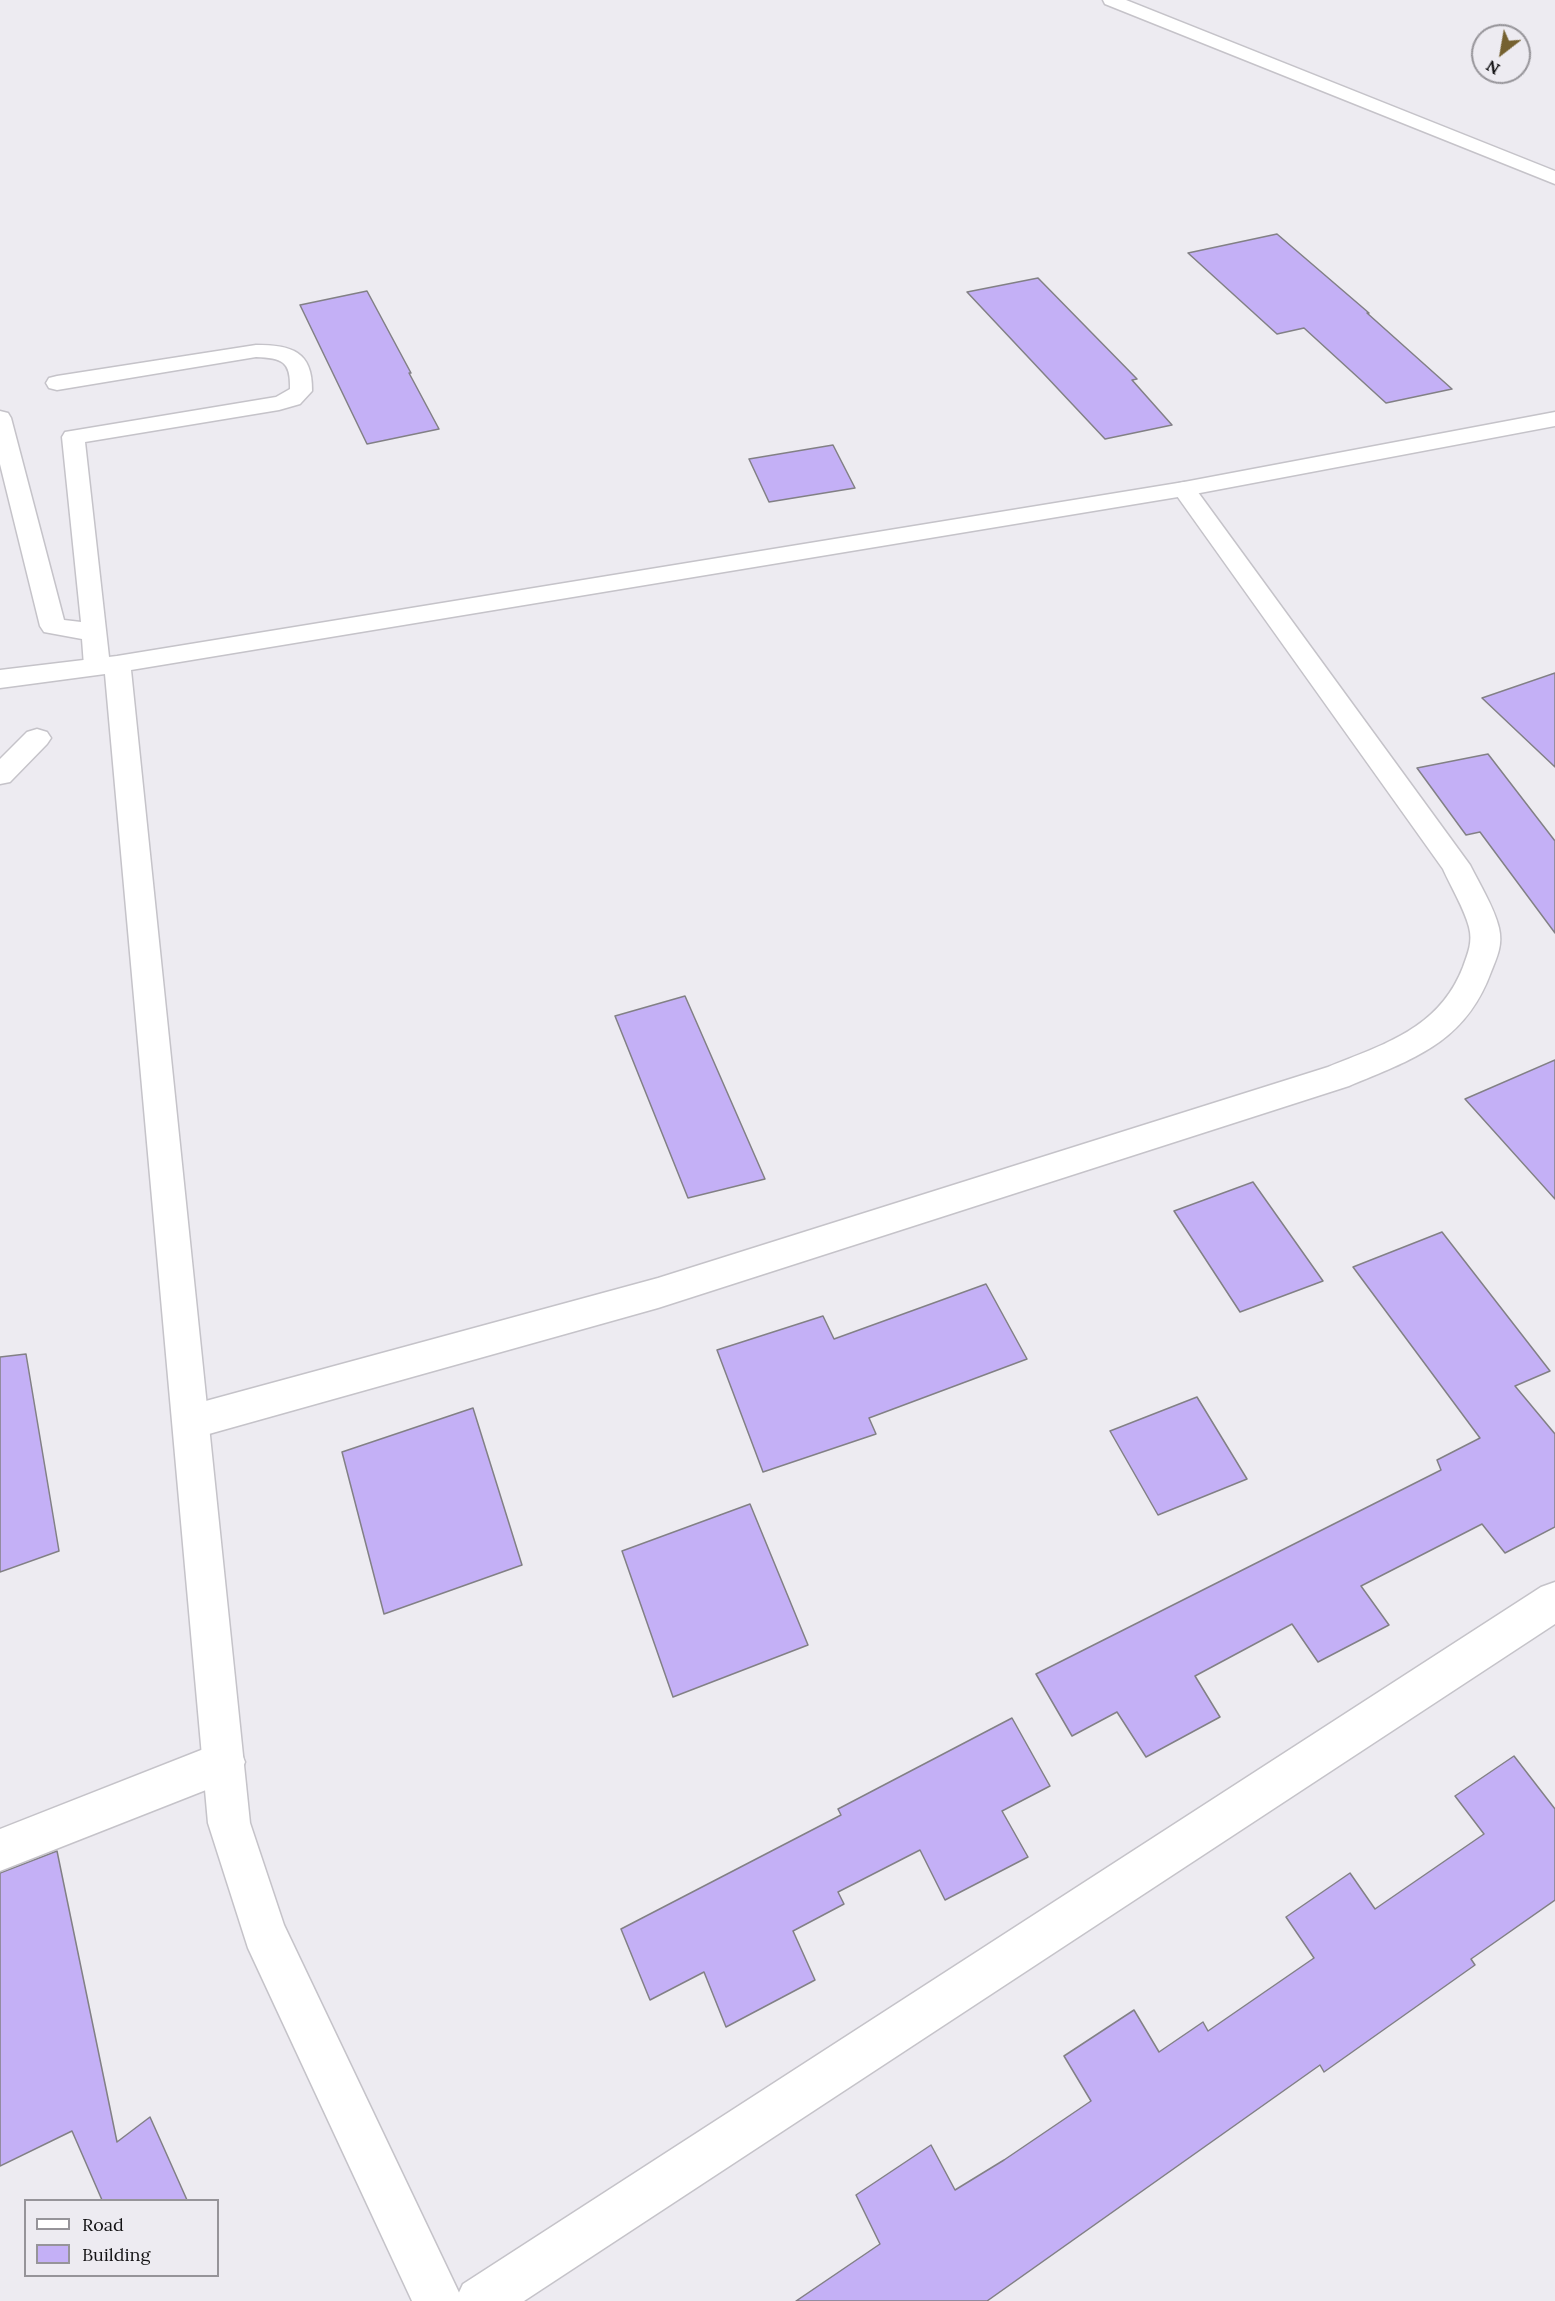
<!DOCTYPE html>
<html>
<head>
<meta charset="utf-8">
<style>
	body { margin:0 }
	#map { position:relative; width:1555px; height:2301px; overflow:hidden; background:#edebf1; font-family:Lora,serif }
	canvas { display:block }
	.legend { position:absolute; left:24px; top:2199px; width:195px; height:78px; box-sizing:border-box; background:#edebf1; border:2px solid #969499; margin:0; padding:8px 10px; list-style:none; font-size:18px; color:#131214 }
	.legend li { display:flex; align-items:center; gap:12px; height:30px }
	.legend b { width:30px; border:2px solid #969499 }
	.north { position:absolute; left:1471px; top:24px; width:60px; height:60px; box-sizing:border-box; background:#edebf1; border:2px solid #969499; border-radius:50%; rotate:211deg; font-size:16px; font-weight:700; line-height:24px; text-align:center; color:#131214 }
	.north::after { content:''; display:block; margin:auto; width:21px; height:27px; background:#756130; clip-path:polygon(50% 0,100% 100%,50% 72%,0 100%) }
</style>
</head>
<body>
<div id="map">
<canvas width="1555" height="2301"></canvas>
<ul class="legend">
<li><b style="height:8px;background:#fff"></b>Road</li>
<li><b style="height:16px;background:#c4b0f6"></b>Building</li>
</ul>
<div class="north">N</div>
</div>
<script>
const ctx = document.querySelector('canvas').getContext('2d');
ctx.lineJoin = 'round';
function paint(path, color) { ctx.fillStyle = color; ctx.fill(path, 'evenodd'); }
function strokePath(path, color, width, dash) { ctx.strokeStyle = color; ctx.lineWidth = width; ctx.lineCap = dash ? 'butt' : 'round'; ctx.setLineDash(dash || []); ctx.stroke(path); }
const building = new Path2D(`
	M1277,234L1369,313H1367L1452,389L1386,403L1304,328L1277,334L1188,253Z
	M1038,278L1137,379L1132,380L1172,425L1105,439L967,292Z
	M367,291L411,373H409L439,429L367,444L300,305Z
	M833,445L855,488L769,502L749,459Z
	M1555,673V767L1482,698Z
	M1488,754L1555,841V933L1480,832L1466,835L1417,768Z
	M685,996L765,1179L688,1198L615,1016Z
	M1555,1060V1199L1465,1099Z
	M1253,1182L1323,1281L1240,1312L1174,1211Z
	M1442,1232L1550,1371L1515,1386L1555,1434V1527L1505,1553L1482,1524L1361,1586L1389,1625L1318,1662L1292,1624L1195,1676L1220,1717L1146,1757L1117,1712L1072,1736L1036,1674L1441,1470L1437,1460L1480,1438L1353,1267Z
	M986,1284L1027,1359L869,1418L876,1434L763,1472L717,1350L823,1316L834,1339Z
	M26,1354L59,1551L0,1572V1357Z
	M1197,1397L1247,1479L1158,1515L1110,1431Z
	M473,1408L522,1565L384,1614L342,1452Z
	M750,1504L808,1645L673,1697L622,1551Z
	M1012,1718L1050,1786L1002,1811L1028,1857L945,1900L920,1850L838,1892L844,1904L793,1931L815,1980L726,2027L704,1972L650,2000L621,1929L841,1815L838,1809Z
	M1514,1756L1555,1809V1900L1471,1959L1475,1965L1324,2072L1320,2065L987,2301H796L880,2244L856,2195L931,2145L955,2190L1004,2160L1091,2101L1064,2056L1134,2010L1159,2052L1203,2022L1208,2031L1314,1958L1286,1917L1350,1873L1375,1909L1484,1834L1455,1796Z
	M57,1851L117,2142L150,2117L187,2200H102L72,2131L0,2166V1873Z`);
paint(building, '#c4b0f6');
strokePath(building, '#828085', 1.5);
const minor = new Path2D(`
	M1103,0H1126L1555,171V184L1105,4Z
	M256,345C291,345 313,351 312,391L300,404L279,410L85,442L110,666L106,672L97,674L88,672L84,666L82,639L44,632L40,626L0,464V411L8,413L11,418L64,620L81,622L62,437L65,432L276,397L290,389C291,361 282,358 256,357L57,390L49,388L46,383L49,378L57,376Z
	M1184,482L1192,484L1470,865C1480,885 1494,907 1499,928C1503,945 1497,957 1491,972C1465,1043 1413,1059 1349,1086L658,1308L191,1439L178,1434L173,1422L178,1410L191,1405L658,1278L1328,1067C1384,1044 1439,1029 1463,967C1468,953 1473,942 1469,927C1464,908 1451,887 1443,869L1172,489L1176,484Z
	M37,729L47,732L51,738L47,744L10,782L0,784V759L27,732Z
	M1555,1582V1624L524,2301H455L463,2284L1541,1587Z
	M224,1741L239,1747L245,1762L239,1777L0,1871V1829Z`);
const tertiary = new Path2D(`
	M1555,412V426L1184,496L131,670L250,1823L284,1925L463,2301H412L248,1948L208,1823L105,674L0,688V670L117,656L1184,482Z`);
strokePath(minor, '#c5c3c9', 3);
strokePath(tertiary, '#c5c3c9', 3);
paint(minor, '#fff');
paint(tertiary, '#fff');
</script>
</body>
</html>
